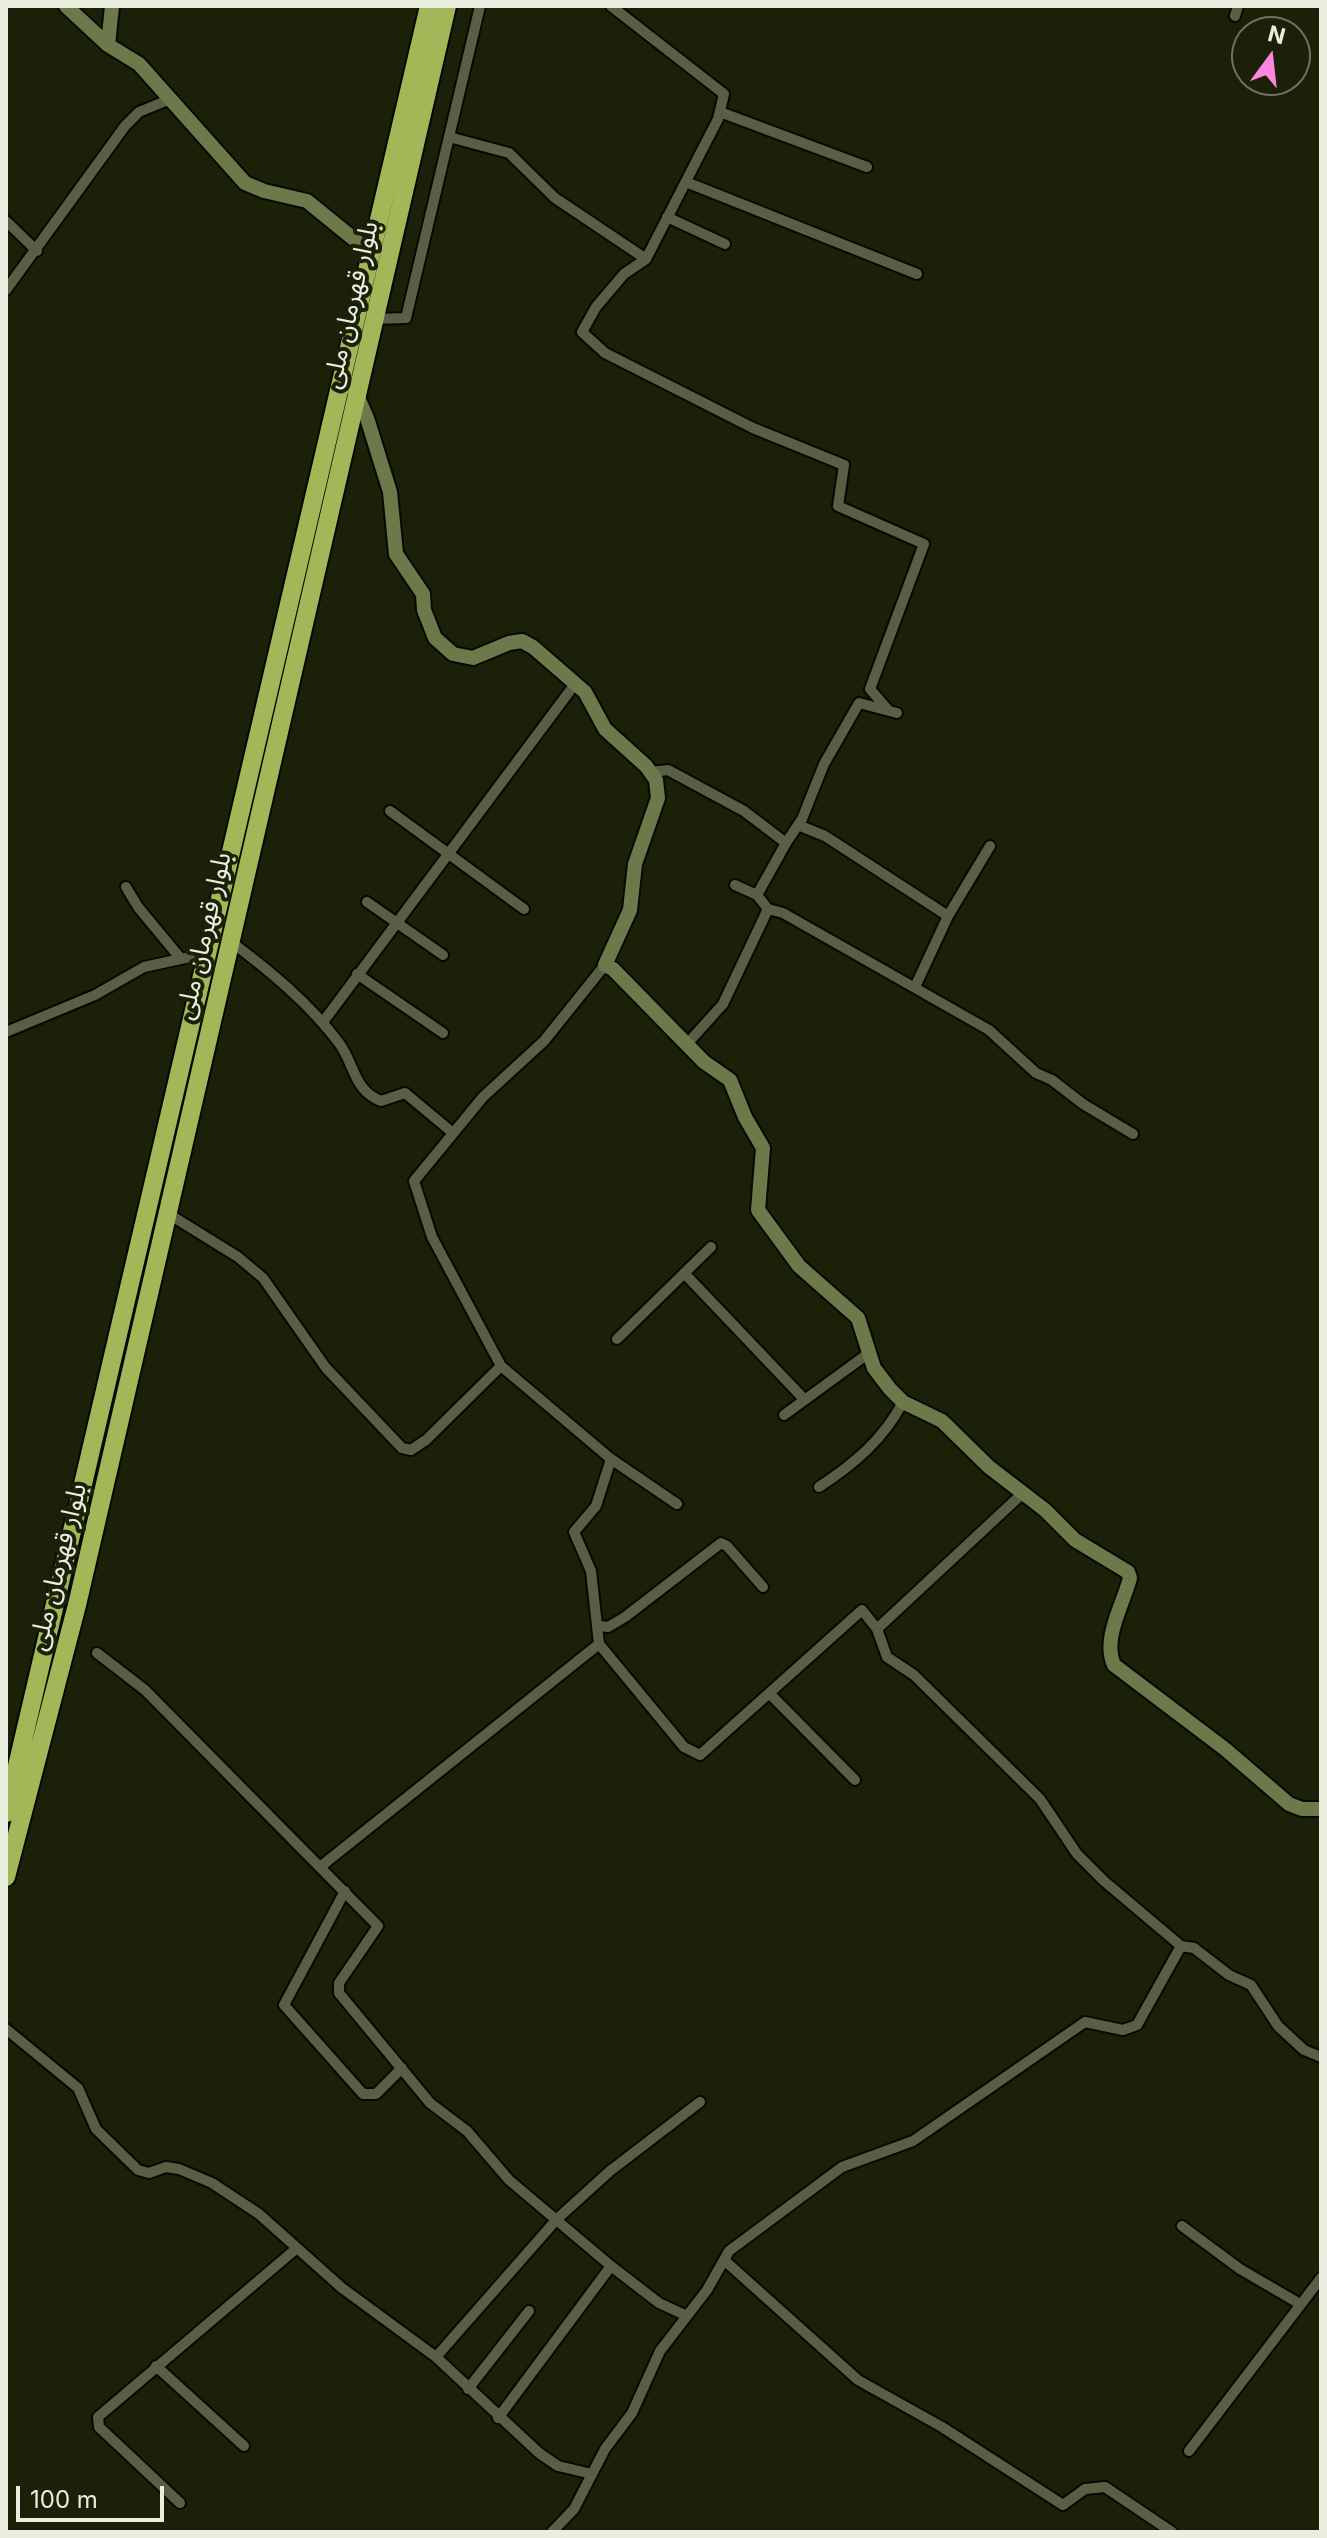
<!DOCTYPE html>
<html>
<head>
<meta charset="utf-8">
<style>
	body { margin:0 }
	#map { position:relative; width:1327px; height:2538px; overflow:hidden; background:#1b2108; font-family:Inter,sans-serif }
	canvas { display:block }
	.frame { position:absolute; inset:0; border:8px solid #eaeedf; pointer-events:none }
	.north { position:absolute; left:1231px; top:16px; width:80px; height:80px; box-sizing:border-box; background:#1b2108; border:2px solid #6e735e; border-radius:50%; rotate:15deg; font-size:22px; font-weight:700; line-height:32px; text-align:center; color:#eaeedf }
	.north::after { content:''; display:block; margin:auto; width:28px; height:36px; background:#fd86e1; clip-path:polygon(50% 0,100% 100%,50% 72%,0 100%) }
	.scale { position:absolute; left:16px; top:2486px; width:148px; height:36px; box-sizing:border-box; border:4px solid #eaeedf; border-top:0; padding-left:10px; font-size:24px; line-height:28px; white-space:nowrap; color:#eaeedf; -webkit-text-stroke:6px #1b2108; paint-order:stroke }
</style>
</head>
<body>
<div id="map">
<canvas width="1327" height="2538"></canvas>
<div class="frame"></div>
<div class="north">N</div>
<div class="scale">100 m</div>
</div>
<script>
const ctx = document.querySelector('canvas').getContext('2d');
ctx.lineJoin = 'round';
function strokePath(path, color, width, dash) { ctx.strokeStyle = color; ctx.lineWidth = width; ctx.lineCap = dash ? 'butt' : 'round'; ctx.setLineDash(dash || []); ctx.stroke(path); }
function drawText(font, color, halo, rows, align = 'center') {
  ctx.font = font + ' Inter,"Noto Sans Arabic",sans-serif'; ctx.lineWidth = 8; ctx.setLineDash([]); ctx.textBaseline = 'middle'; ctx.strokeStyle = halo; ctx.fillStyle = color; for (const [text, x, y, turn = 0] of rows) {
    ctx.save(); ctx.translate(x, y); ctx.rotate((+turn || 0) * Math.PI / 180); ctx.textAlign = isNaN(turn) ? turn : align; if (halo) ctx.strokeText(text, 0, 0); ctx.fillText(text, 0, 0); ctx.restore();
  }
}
const street = new Path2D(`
	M611,6L724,94L718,119L646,259L624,274L596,307L582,332L605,353L753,428L844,465L838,506L924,544L870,689L889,711
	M1235,16L1238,6
	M720,112L867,167
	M449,137L509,153L555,198L646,259
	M686,182L917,274
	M667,217L725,244
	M6,221L37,251
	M6,290L125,126L139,112L168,100
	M375,319L406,318L480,6
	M651,772L668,770L744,811L786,843L802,819L824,764L859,703L897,713
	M390,811L524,909
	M798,825L825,836L948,916
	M735,885L757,895
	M126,887L138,907L181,959
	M367,902L443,955
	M768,909L783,913L989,1030L1036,1073L1052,1080L1083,1104L1133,1134
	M230,941C270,971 309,1003 339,1043C355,1065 354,1091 381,1101L405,1093L453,1133
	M605,965L544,1041L483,1097L414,1181L432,1237L501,1366L611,1459L677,1504
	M357,974L443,1033
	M915,987L948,916L990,846
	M323,1022L575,684
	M6,1032L95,995L144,967L208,953
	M687,1044L723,1004L768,909L757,895L786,843
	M167,1213L238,1257L263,1278L326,1368L402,1448L411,1450L426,1440L501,1366
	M684,1273L803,1398
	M617,1339L711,1247
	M784,1415L869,1353
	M611,1459L596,1506L574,1532L591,1571L599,1644L684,1747L700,1755L862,1610L877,1629L887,1657L914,1675L1040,1799L1077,1854L1104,1881L1181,1946
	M819,1487C854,1464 883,1440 903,1402
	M599,1626L608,1627L625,1617L721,1543L727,1546L763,1587
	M877,1629L1023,1493
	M97,1653L145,1690L378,1926L339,1983V1993L430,2103L467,2131L509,2180L611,2266L659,2303L685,2315
	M769,1693L855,1780
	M320,1867L599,1644
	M345,1891L284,2005L363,2094H376L402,2068
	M6,2029L78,2088L96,2129L138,2170L149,2173L166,2167L179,2169L212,2183L259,2214L342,2288L436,2357L539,2453L558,2466L592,2474
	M1182,2226L1240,2269L1300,2304
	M724,2260L858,2380L942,2427L1063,2505L1085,2489L1105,2487L1172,2532
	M436,2357L557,2219L610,2171L700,2102
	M156,2366L244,2446
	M468,2389L529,2311
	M498,2418L611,2266
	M1189,2451L1321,2278
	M180,2503L99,2427L98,2417L297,2248
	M552,2532L574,2509L605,2449L632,2413L660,2351L707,2290L729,2251L842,2167L913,2141L1085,2022L1123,2030L1137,2025L1181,1946L1194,1948L1229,1975L1251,1985L1278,2026L1304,2050L1321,2057`);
const secondary = new Path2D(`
	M66,6L108,45L139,64L245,183L264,191L307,201L371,253
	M108,45L112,6
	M342,375L356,393L367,418L390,492L396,554L423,594L424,610L435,638L453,654L473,658L509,643L522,641L533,647L585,692L605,729L646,766L656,780L658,798L635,864L630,910L605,965L613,969L704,1062L730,1080L745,1117L763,1148L758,1210L799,1266L858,1318L874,1368L890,1389L903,1402L942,1421L989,1467L1045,1510L1075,1540L1128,1572L1130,1578C1123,1605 1102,1639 1114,1665L1225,1749L1289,1804L1302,1809H1321`);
const highway = new Path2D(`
	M6,1813L429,6
	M6,1877L77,1605L447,6`);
strokePath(street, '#060a00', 14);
strokePath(secondary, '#060a00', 18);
strokePath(highway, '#060a00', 22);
strokePath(street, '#585f45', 10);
strokePath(secondary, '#6e794b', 14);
strokePath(highway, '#a3b758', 18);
drawText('26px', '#eaeedf', '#1b2108', [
	["بلوار قهرمان ملی",351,305,-77],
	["بلوار قهرمان ملی",204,936,-77],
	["بلوار قهرمان ملی",58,1567,-76]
]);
</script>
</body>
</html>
